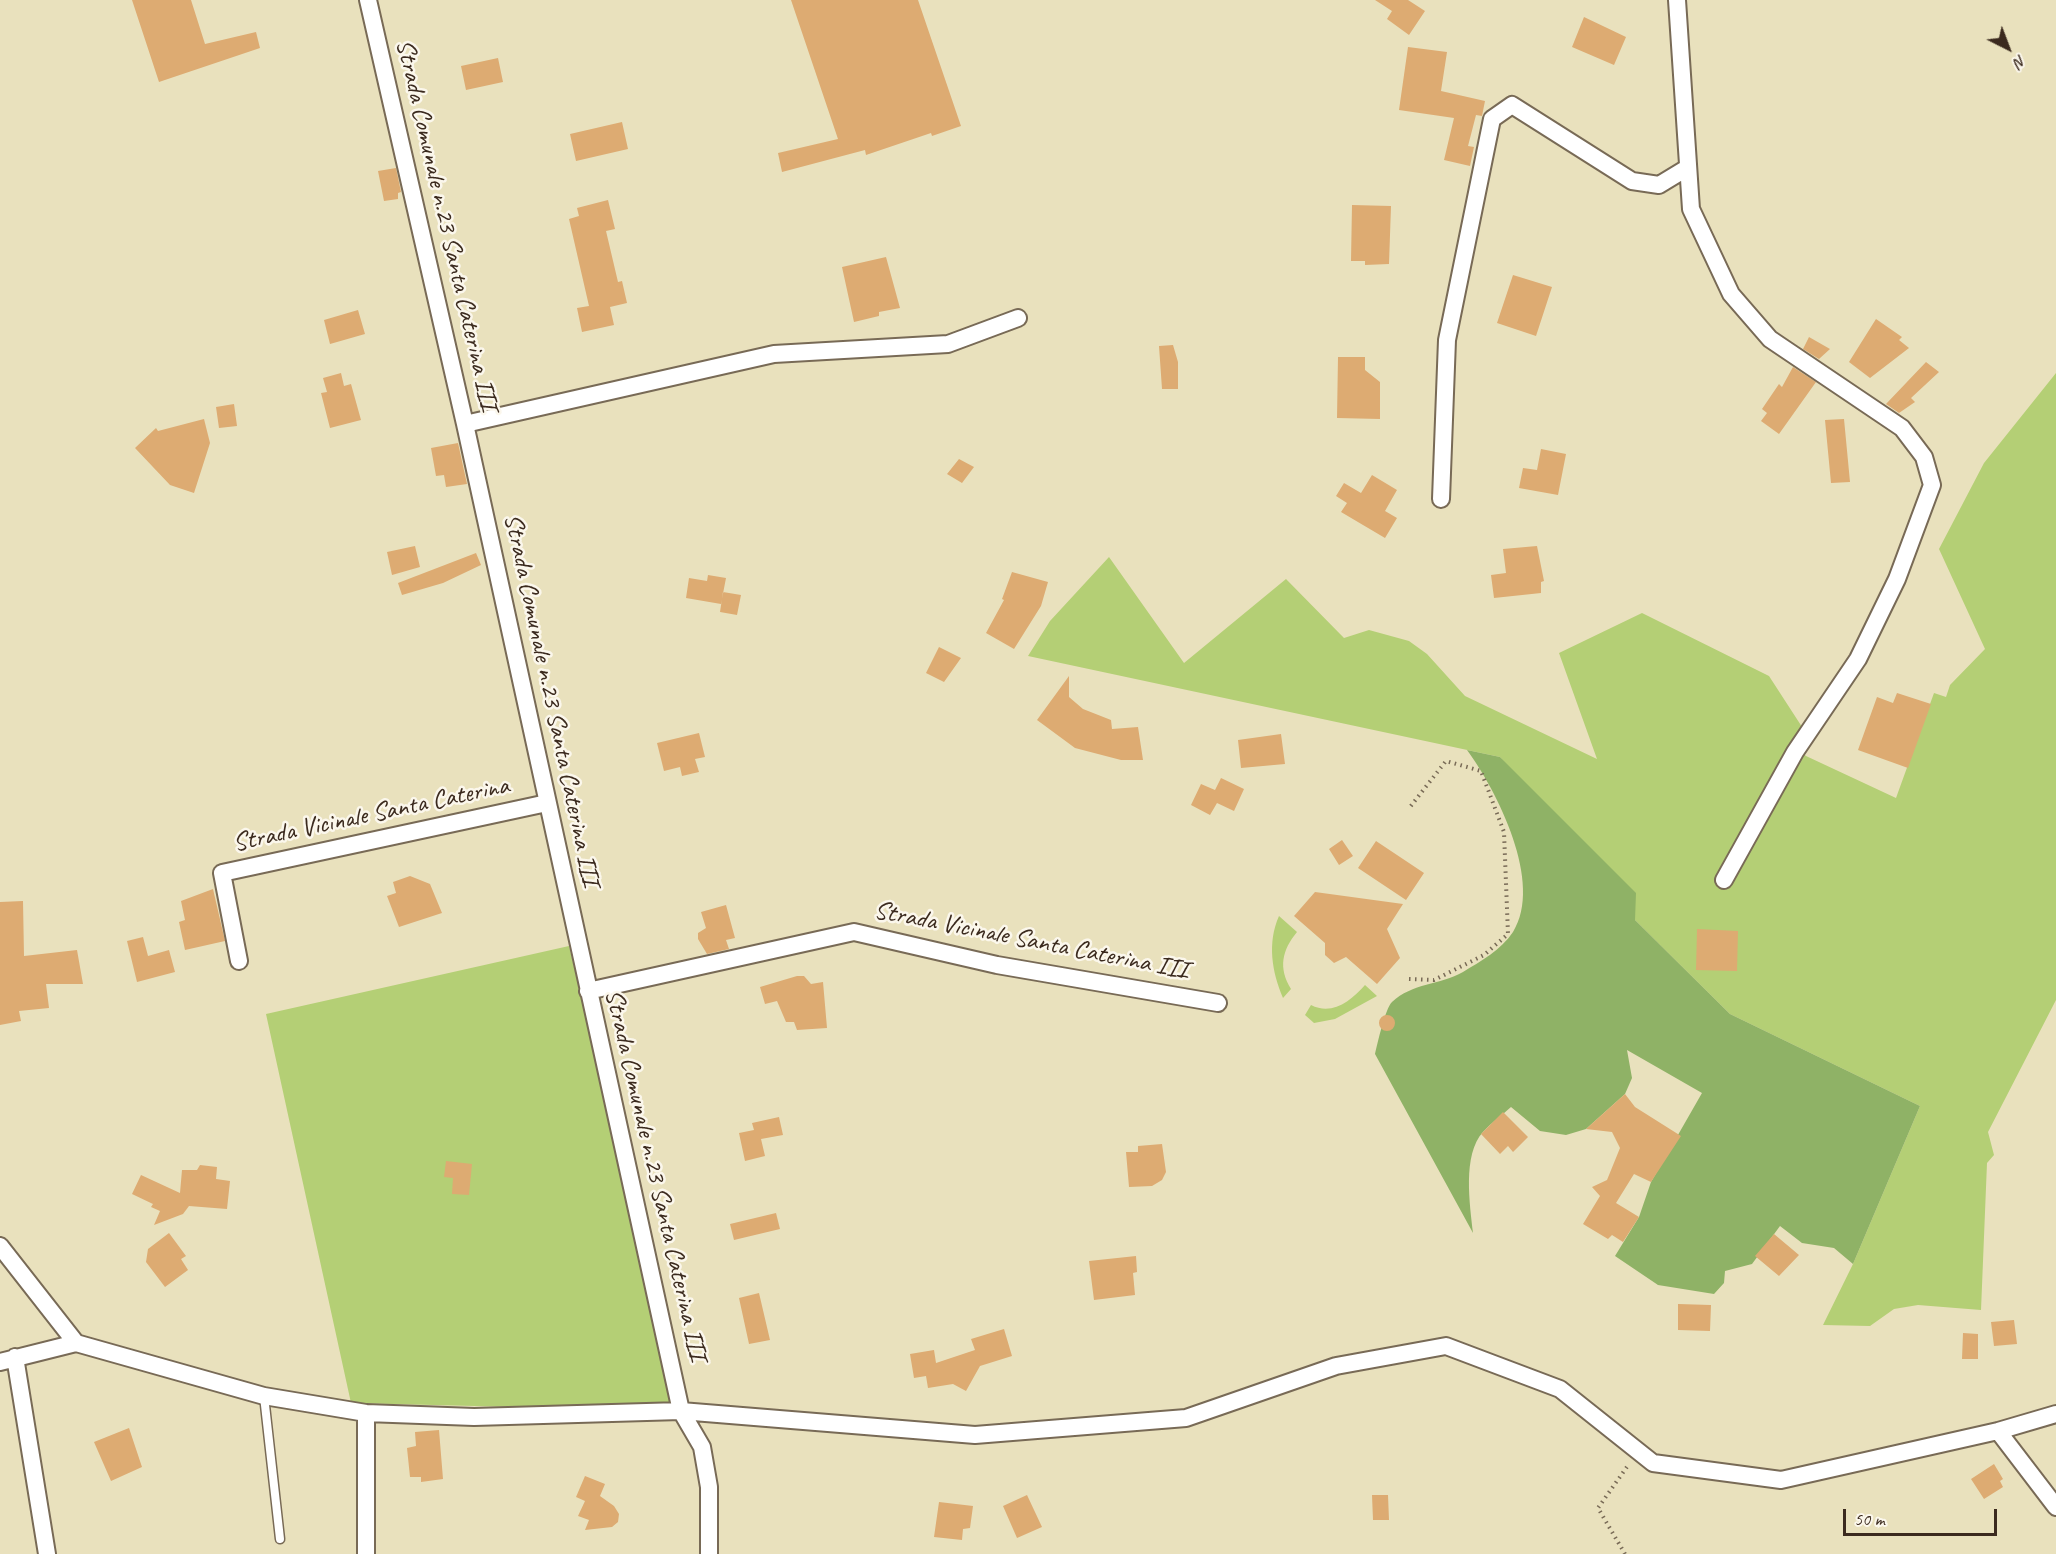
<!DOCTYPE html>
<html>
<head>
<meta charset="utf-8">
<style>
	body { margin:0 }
	#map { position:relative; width:2056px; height:1554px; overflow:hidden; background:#e9e1bd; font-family:Caveat,sans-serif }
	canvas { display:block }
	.north { position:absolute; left:1978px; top:18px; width:60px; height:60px; -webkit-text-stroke:4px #fbf7ec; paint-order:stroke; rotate:138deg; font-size:16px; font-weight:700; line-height:24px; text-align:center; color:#3b2a1e }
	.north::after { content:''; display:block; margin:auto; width:21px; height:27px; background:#3b2a1e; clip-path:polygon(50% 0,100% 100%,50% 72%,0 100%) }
	.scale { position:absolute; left:1843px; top:1509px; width:154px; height:27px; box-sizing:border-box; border:3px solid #3b2a1e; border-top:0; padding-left:8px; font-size:18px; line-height:21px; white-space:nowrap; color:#3b2a1e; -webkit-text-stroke:4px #fbf7ec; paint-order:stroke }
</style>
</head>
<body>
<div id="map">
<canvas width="2056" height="1554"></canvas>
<div class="north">N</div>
<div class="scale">50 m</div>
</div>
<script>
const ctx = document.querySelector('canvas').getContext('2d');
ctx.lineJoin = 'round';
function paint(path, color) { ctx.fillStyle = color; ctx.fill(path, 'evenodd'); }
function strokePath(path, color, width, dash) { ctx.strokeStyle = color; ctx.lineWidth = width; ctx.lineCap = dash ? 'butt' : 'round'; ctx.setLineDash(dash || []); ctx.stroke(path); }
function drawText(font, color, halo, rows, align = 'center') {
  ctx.font = font + ' Caveat,sans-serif'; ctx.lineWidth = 5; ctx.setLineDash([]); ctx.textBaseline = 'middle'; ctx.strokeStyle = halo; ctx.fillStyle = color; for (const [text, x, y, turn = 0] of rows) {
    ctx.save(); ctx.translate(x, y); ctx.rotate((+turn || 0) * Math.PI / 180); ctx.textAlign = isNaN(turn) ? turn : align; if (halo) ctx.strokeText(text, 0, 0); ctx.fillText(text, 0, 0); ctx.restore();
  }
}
paint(new Path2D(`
	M2056,373V1000L1988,1132L1994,1155L1987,1163L1981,1310L1918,1305L1894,1309L1870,1326L1823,1325L1853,1264L1920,1106L1730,1014L1635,920L1500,757L1028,656L1050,621L1109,557L1184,663L1286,579L1344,638L1369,630L1409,641L1427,654L1465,696L1597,759L1559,653L1642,613L1769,676L1804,730L1795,746L1806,756L1896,798L1934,693L1946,697L1950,685L1985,649L1939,549L1984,463Z
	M1279,916L1297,932C1282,950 1278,968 1291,989L1283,998C1272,972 1267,943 1279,916Z
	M569,946L681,1411L351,1403L266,1014Z
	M1365,985L1377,996L1335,1019L1314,1023L1305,1015L1311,1005C1332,1016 1351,1001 1365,985Z`), '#b4cf75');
paint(new Path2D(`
	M1467,750L1500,757L1636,893L1635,920L1730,1014L1920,1106L1853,1264L1834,1248L1802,1243L1780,1226L1752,1264L1725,1271L1724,1283L1714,1294L1658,1285L1615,1256L1639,1217L1651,1182L1702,1093L1627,1050L1632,1078L1625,1094L1586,1129L1566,1135L1540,1131L1511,1107C1501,1116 1491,1123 1483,1132C1462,1155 1470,1205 1473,1233L1375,1054C1378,1042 1385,1009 1392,1002C1412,983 1440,985 1463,972C1481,961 1501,950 1513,932C1544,883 1497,791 1467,750Z`), '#8fb266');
paint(new Path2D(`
	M132,0H191L205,44L256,32L260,48L159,82Z
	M791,0H918L961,126L932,136L931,133L866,155L865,150L782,172L778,153L838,139Z
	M1375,0H1408L1425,11L1409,35L1387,19L1392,11Z
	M1584,17L1626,37L1614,65L1572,47Z
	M1408,47L1447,52L1441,91L1485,101L1482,116L1476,115L1468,146L1474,147L1470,166L1444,160L1454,118L1399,110Z
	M498,58L503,82L466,90L461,66Z
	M622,122L628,149L576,161L570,134Z
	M396,168L401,192L398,193V199L384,201L378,171Z
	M608,200L615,229L606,231L618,282L622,281L627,303L610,307L614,325L582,332L577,308L589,306L569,219L579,216L577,208Z
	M1352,205L1391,206L1389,264L1365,265V261H1351Z
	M886,257L900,308L879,312V316L854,322L842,267Z
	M1513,275L1552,287L1536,336L1497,323Z
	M358,310L365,334L330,344L324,320Z
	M1876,319L1902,337L1899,340L1909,348L1870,378L1849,362Z
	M1809,337L1830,349L1819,359L1803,349Z
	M1173,345L1178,362V389H1162L1159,346Z
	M1338,357H1365V370L1380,382V419L1337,418Z
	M1926,362L1939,372L1911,398L1915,402L1899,413L1886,404Z
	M1793,367L1816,382L1779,434L1761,421L1767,413L1762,409L1779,384L1782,387Z
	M341,373L344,386L351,384L361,420L330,428L321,393L327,392L323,378Z
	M234,404L237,426L219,428L216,407Z
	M204,419L210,443L194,493L170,485L135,448L156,428L158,431Z
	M1844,419L1850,482L1831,483L1825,420Z
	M458,443L467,484L446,487L444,475L436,476L431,448Z
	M1541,449L1566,454L1558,495L1519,488L1523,468L1537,470Z
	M959,459L974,467L962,483L947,474Z
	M1372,475L1397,490L1385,511L1397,518L1385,538L1341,512L1347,503L1336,496L1344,483L1361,493Z
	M415,546L420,567L392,575L387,552Z
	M1537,546L1544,581L1541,582V593L1494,598L1491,575L1506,573L1503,549Z
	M476,553L481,565L443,583L402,595L398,583Z
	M1012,572L1048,582L1041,606L1014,649L986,633L1004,600L1002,599Z
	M708,575L726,578L721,604L686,598L689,578L707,581Z
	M723,592L741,595L737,615L720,612Z
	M939,647L961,658L944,682L926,673Z
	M1069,676V697L1083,709L1111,720L1112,729L1138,727L1143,760H1121L1075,748L1037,720Z
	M1897,693L1931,704L1908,768L1858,750L1877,697L1893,703Z
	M699,733L705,757L695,759L699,772L682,776L680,767L664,771L657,743Z
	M1281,734L1285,764L1241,768L1238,740Z
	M1221,778L1244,789L1234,811L1217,803L1210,815L1191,805L1201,784L1215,790Z
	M1342,840L1353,856L1339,865L1329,849Z
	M1376,841L1424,873L1406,900L1358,868Z
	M410,876L430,884L442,913L399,927L387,896L396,893L393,882Z
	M213,889L225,941L185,950L179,922L185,920L181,901Z
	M1315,892L1403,904L1387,929L1400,958L1377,984L1346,957L1334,963L1325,955V943L1294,916Z
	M23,901L24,956L77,950L83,984H46L49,1008L19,1011L21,1021L0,1025V902Z
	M726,905L735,938L726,940L729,949L707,954L698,939V933L706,928L701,912Z
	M1697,929L1738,931L1737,971L1696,970Z
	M143,937L148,956L169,950L175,972L137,982L127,941Z
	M797,976H804L811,984L823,982L827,1028L797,1030L794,1022H786L777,1001L765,1004L760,987Z
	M1379 1023a8 8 0 1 1 16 0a8 8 0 1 1-16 0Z
	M1625,1094L1635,1107L1681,1136L1651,1182L1634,1174L1616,1203L1639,1217L1623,1242L1612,1235L1608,1239L1583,1224L1600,1196L1592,1187L1607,1180L1620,1148L1612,1132L1586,1129Z
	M1503,1112L1528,1137L1513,1152L1508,1146L1500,1154L1481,1134Z
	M779,1117L783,1135L761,1139L765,1156L745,1161L739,1133L754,1130L752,1123Z
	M1162,1144L1166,1172L1162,1180L1152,1186L1129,1187L1126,1152H1138V1146Z
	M446,1161L472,1164L469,1195L452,1194L453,1178L444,1177Z
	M200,1165L217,1167L216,1179L230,1181L227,1209L189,1206L183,1214L154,1225L160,1211L151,1207L153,1204L132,1194L141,1175L180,1193L182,1170H197Z
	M776,1213L780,1229L734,1240L730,1224Z
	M169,1233L186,1256L181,1259L188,1270L165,1287L146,1262L148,1249Z
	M1774,1234L1799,1255L1779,1276L1755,1256Z
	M1136,1256L1137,1272L1133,1273L1135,1295L1094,1300L1089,1261Z
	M759,1293L770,1340L749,1344L739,1298Z
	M1678,1304L1711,1305L1710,1331L1678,1330Z
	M2014,1320L2017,1344L1994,1346L1991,1322Z
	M1004,1329L1012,1356L980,1366L966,1391L953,1384L928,1388L926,1376L914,1378L910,1354L934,1350L936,1363L975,1350L971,1339Z
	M1963,1333L1978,1334V1359H1962Z
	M129,1428L142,1467L111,1481L94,1442Z
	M439,1430L443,1479L421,1482V1477H410L407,1448L416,1446L415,1432Z
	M1994,1464L2003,1479L2000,1481L2003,1487L1984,1499L1971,1479Z
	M585,1476L605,1484L600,1496L614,1506L619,1514L618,1522L612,1527L585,1530L589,1520L578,1516L585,1501L576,1497Z
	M1027,1495L1042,1527L1017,1538L1003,1506Z
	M1372,1495H1388L1389,1520H1373Z
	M939,1502L973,1506L970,1528L963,1529L962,1540L934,1537Z`), '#ddab72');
const service = new Path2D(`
	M264,1396L280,1539`);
const minor = new Path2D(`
	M368,0L465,424L681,1411L702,1447L709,1487V1554
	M1677,0L1691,209L1731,294L1770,339L1902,428L1924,457L1932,485L1897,579L1858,659L1795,752L1724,880
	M465,424L774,354L948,344L1018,318
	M1441,499L1447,340L1492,119L1512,105L1632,181L1659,185L1687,168
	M239,961L222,873L547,803
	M588,991L854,932L997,965L1218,1003
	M0,1246L76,1343
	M15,1357L47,1554
	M0,1362L76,1343L264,1396L366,1413L474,1417L681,1411L975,1435L1186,1418L1336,1366L1446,1346L1560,1389L1653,1463L1781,1480L1998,1431L2056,1414
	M366,1413V1554
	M1998,1431L2056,1507`);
strokePath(service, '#786a56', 11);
strokePath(minor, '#786a56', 20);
strokePath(new Path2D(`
	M1409,979L1434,980L1484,955L1508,934L1504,832L1481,771L1446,761L1410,807
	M1625,1554L1598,1508L1629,1464`), '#786a56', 4, [1.5, 4.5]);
strokePath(service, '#fff', 8);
strokePath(minor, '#fff', 16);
drawText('26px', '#3b2a1e', '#fbf7ec', [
	["Strada Comunale n.23 Santa Caterina III",446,225,77],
	["Strada Comunale n.23 Santa Caterina III",551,700,78],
	["Strada Vicinale Santa Caterina",371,815,-12],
	["Strada Vicinale Santa Caterina III",1031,941,11],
	["Strada Comunale n.23 Santa Caterina III",655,1175,77]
]);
</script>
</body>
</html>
